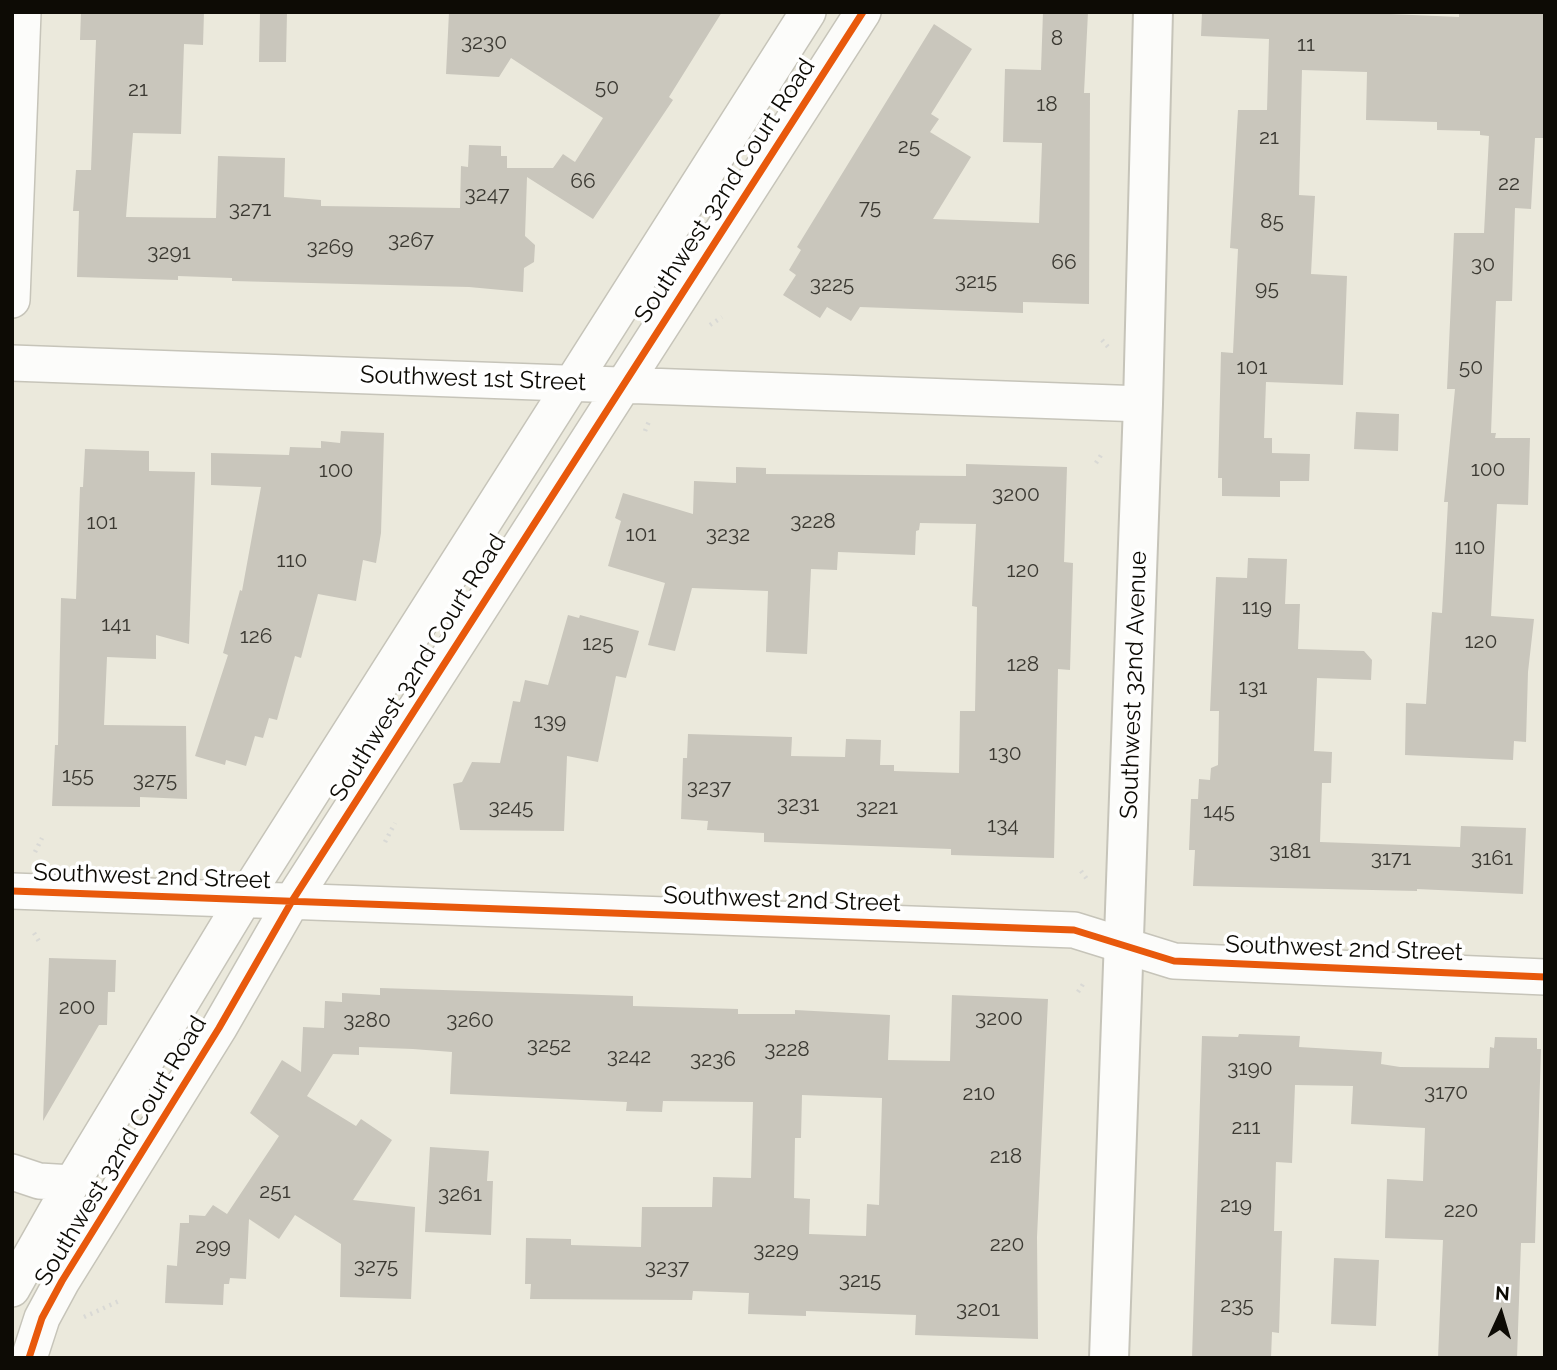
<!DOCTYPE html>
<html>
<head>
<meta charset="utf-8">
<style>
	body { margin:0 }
	#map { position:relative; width:1557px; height:1370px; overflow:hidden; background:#ebe9dc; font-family:Raleway,sans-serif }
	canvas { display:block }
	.frame { position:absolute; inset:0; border:14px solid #0d0b05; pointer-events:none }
	.north { position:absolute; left:1466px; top:1279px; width:70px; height:70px; -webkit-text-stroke:5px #fff; paint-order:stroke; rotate:4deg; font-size:19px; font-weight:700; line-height:28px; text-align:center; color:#0d0b05 }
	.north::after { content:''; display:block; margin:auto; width:24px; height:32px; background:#0d0b05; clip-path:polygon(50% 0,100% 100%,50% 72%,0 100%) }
</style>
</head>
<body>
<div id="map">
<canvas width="1557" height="1370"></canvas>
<div class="frame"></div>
<div class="north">N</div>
</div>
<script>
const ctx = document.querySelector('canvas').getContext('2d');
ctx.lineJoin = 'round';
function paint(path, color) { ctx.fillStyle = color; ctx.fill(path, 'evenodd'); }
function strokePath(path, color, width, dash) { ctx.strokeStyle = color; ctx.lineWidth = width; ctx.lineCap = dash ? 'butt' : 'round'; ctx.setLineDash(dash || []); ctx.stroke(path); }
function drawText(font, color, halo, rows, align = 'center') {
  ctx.font = font + ' Raleway,sans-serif'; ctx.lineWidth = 7; ctx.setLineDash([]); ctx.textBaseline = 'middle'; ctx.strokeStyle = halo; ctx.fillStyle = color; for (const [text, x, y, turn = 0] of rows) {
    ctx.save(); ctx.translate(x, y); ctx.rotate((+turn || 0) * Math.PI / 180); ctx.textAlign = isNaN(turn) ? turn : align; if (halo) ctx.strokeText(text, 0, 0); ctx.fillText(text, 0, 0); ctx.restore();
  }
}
paint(new Path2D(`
	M81,12H204L203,45L184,44L181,134L133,133L126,217L216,218L218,156L285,158L284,197L321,200V206L460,208L461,166L468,167L469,145L501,146V156H507V168H553L563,154L575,162L603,118L511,58L499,77L446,74L449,12H722L669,97L673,100L593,219L527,177L525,236L535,245L534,262L524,268L523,292L469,287L232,281V278L178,276V280L77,277L79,211H73L76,170H91L96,40H80Z
	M260,12H287L286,62H259Z
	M1043,12H1088L1084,93H1090L1089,304L1023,302V313L860,307L851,321L827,307L820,318L783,295L796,275L789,270L801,250L797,247L934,24L972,49L931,114L939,119L930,132L971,157L933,219L1039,223L1042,143L1003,142L1005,69L1041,70Z
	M1202,12H1344L1459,17V12H1545V138H1535L1531,209L1515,208L1512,301H1496L1491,433H1496L1495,438H1530L1528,505L1497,504L1491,616L1534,619L1528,672L1526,742L1514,741L1513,760L1405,755L1406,703L1426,704L1432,612L1442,613L1448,502H1444L1455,389H1447L1454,233H1484L1489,136L1480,135V131L1437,130V122L1366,120L1367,72L1302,70L1299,195L1315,196L1311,274L1347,276L1343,385L1266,382L1264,438H1272V453L1310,454L1309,481H1280V497L1222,496V478H1218L1221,352L1233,353L1238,249L1230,248L1238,110H1267L1269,39L1201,36Z
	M1356,412L1399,414L1398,451L1354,449Z
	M341,431L384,433L381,533L376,563L363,560L356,601L318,594L301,658L295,656L277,720L269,718L263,738L255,736L246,766L226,760L225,765L195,756L228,655L223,653L240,590L242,591L261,487L211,485V453L289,455L290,447L321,448V441L340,443Z
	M85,449L149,451V471L195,472L189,644L156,635V659L107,657L104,725L186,726L187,799L140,797V807L52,806L55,745H58L61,598L76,599L80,487H83Z
	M966,464L1067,467L1064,562L1073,563L1070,670L1058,669L1054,858L951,855V849L764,842V833L707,830L708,821L681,819L683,758H687L688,734L792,737L791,756L845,757L846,739L881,740L880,765H894V771L959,773L960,711H975L977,607L972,606L976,524L920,523L919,530L916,531L915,555L838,552L837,570L811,569L807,654L766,652L768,591L692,588L675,651L648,645L665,583L608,566L621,521L615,518L623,493L693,514L694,481L736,483V467L766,468V474L966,476Z
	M1248,558L1287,559L1285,604H1300L1298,649L1364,651L1372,660L1371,680L1317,678L1314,751L1332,752L1331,783H1322L1320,842L1460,847L1461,826L1526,828L1523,894L1417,889V891L1193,886L1195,850H1189L1191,799H1198L1199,779L1210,780L1211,768L1218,765L1219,711H1210L1216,577L1247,578Z
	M568,615L579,618L580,615L639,631L626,678L616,676L598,762L567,756L564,831L460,830L453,784L462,782L472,762L500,763L513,701L520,702L525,680L548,685Z
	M49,958L116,960L115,992H108L107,1025H99L43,1121Z
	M380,988L633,996V1006L738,1009V1014H795V1010L890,1015L888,1060L950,1061L952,995L1048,999L1037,1237L1038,1339L915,1335L916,1315L806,1311V1316L748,1314L749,1293L693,1291L692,1300L530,1299L531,1284H525L526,1238L571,1239V1245L641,1247L642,1207H712L713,1177L751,1178L753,1102L663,1101L662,1112L626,1111L627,1102L450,1094L452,1052L413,1049L359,1047V1055L333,1054L307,1096L356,1126L361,1119L392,1140L353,1200L415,1207L411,1299L340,1297L341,1244L295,1215L279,1239L249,1219L246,1279L230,1278L229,1284H224L223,1305L165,1303L167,1265L177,1266L180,1223H189V1215L205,1216L213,1205L227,1214L279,1136L250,1113L282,1060L301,1072L303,1027L324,1028L325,1001L342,1002V993L380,995ZM802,1095L882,1098L879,1205L867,1204L866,1236L809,1234L810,1199L794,1198L795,1138H801Z
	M1239,1034L1300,1036L1299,1047L1382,1052L1381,1064L1400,1067L1489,1068L1490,1047L1494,1048L1495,1037L1537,1038V1049H1541L1535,1243H1521L1517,1358H1438L1443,1240L1385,1238L1387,1179L1423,1181L1425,1128L1351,1124L1353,1086L1295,1085L1292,1163L1276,1162L1274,1231H1282L1279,1333L1272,1332L1271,1358H1192L1202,1036L1238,1037Z
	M430,1147L489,1151L487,1181H493L491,1235L425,1232Z
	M1334,1258L1379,1260L1376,1326L1331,1324Z`), '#c9c6bc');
const minor = new Path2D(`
	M12,300L23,12
	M12,363L1143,404
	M12,891L1074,930L1174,961L1545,977
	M12,1172L39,1181L72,1183
	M12,1289L72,1183L244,899L808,12
	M29,1358L42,1318L62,1281L219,1028L292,901L863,12`);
const tertiary = new Path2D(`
	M1109,1358L1143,404L1153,12`);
strokePath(minor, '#c6c4b9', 38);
strokePath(tertiary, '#c6c4b9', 42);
strokePath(new Path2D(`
	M710,325L722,317
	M1102,340L1108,347
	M645,431L650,419
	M1096,463L1103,452
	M385,842L395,823
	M35,852L42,838
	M1081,871L1089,882
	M34,933L40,943
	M1078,992L1085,981
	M84,1317L119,1301`), '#d9d9d5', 4.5, [2, 5]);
strokePath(minor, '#fcfcfa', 35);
strokePath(tertiary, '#fcfcfa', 38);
strokePath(new Path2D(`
	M12,891L1074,930L1174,961L1545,977
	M29,1358L42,1318L62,1281L219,1028L292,901L863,12`), '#e8590c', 7);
drawText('21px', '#3c3a33', null, [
	["8",1057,39],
	["3230",484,43],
	["11",1306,45],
	["50",607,88],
	["21",138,90],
	["18",1047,105],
	["21",1269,138],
	["25",909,147],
	["66",583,182],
	["22",1509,184],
	["3247",487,195],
	["75",870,208],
	["3271",250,210],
	["85",1272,222],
	["3267",411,241],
	["3269",330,248],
	["3291",169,253],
	["66",1064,263],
	["30",1483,265],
	["3215",976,282],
	["3225",832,285],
	["95",1267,289],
	["101",1252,368],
	["50",1471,368],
	["100",1488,470],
	["100",336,471],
	["3200",1016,495],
	["3228",813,522],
	["101",102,523],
	["101",641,535],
	["3232",728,535],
	["110",1470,548],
	["110",292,561],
	["120",1023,571],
	["119",1257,608],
	["141",116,625],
	["126",256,637],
	["120",1481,642],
	["125",598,644],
	["128",1023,665],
	["131",1253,688],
	["139",550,722],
	["130",1005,754],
	["155",78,776],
	["3275",155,781],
	["3237",709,788],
	["3231",798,805],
	["3245",511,808],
	["3221",877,808],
	["145",1219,812],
	["134",1003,826],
	["3181",1290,852],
	["3171",1391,859],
	["3161",1492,859],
	["200",77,1008],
	["3200",999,1019],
	["3280",367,1021],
	["3260",470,1021],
	["3252",549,1046],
	["3228",787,1050],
	["3242",629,1057],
	["3236",713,1060],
	["3190",1250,1069],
	["3170",1446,1093],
	["210",979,1094],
	["211",1246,1128],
	["218",1006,1157],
	["251",275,1192],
	["3261",460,1195],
	["219",1236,1206],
	["220",1461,1211],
	["220",1007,1245],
	["299",213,1247],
	["3229",776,1251],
	["3275",376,1267],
	["3237",667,1268],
	["3215",860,1281],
	["235",1237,1306],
	["3201",978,1310]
]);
drawText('24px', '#0d0b05', '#fff', [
	["Southwest 32nd Court Road",725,191,-57],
	["Southwest 1st Street",473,379,2],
	["Southwest 32nd Court Road",418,668,-58],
	["Southwest 32nd Avenue",1134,685,-88],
	["Southwest 2nd Street",152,877,2],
	["Southwest 2nd Street",782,900,2],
	["Southwest 2nd Street",1344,949,2],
	["Southwest 32nd Court Road",121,1151,-59]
]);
</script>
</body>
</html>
